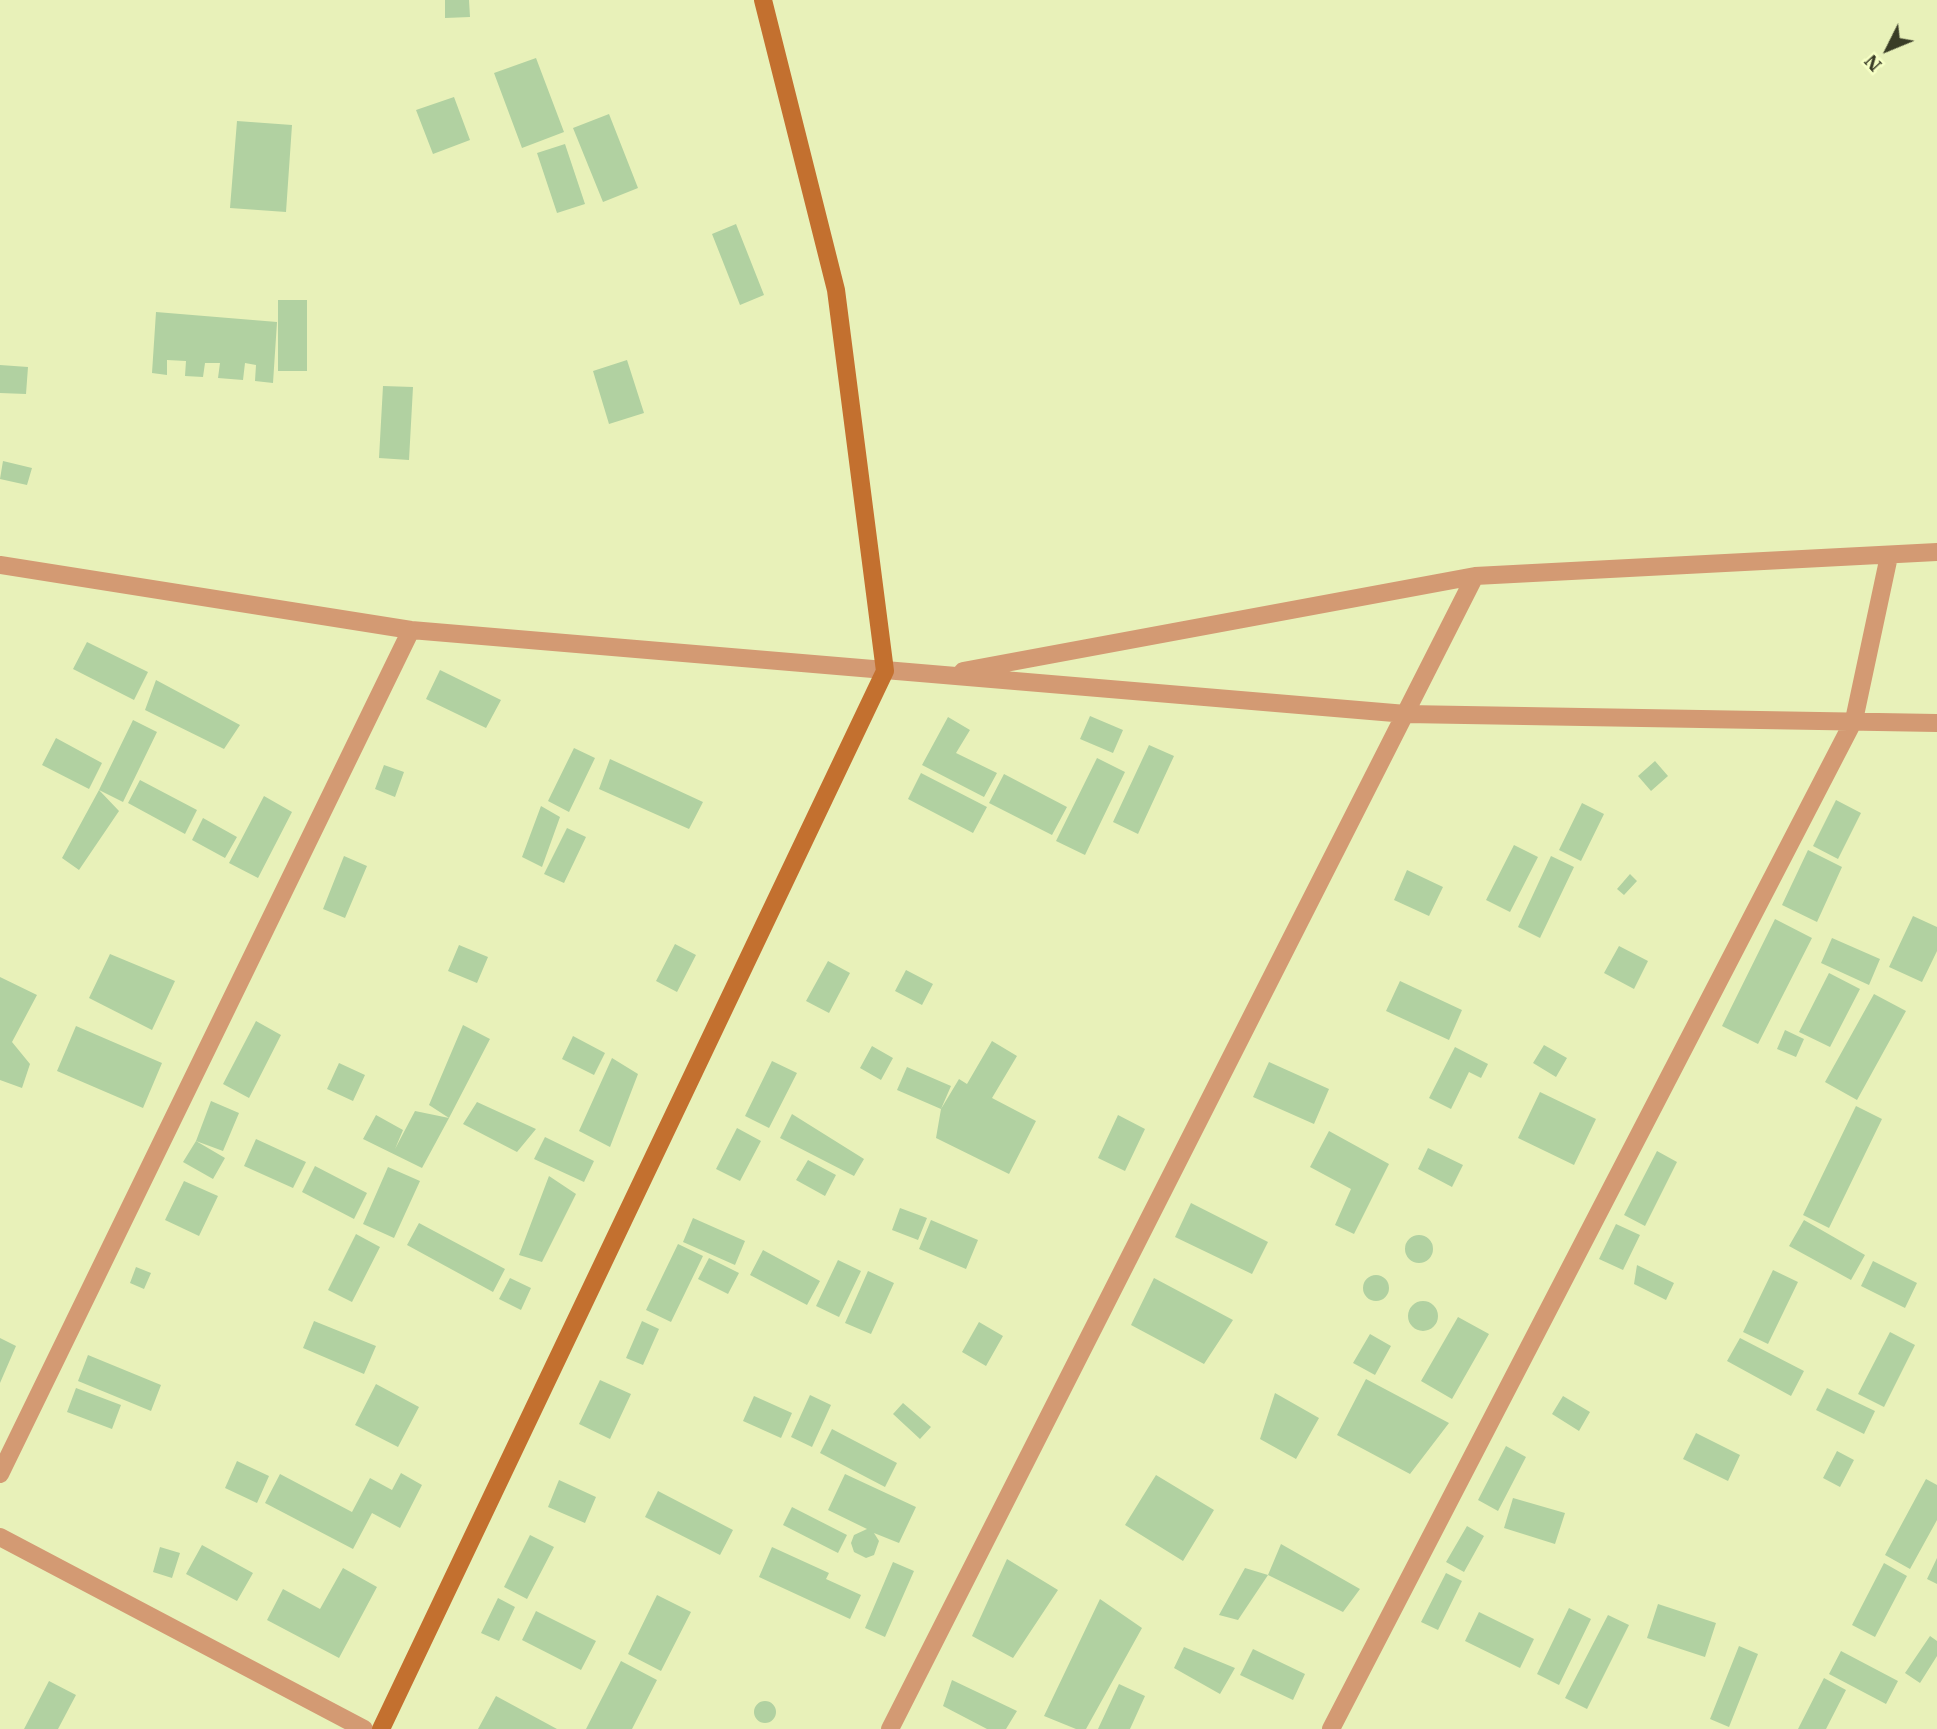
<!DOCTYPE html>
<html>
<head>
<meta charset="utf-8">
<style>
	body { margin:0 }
	#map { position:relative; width:1937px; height:1729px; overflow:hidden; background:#e8f1b9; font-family:"IBM Plex Serif",serif }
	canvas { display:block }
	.north { position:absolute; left:1853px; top:14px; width:70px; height:70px; -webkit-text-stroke:5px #f6ffc5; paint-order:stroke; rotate:227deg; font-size:19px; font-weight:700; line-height:28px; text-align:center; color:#393c26 }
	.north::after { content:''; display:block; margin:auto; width:24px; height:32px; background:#393c26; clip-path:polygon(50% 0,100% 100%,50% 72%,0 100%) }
</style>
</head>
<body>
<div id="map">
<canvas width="1937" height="1729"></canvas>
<div class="north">N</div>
</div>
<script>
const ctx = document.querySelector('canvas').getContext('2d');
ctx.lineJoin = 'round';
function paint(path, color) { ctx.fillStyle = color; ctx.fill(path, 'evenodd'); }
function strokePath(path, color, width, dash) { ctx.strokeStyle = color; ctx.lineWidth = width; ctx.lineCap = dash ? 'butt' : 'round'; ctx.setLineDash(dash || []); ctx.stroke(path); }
paint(new Path2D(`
	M445,0H469L470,17L445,18Z
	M536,58L564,132L522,148L494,73Z
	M454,97L470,140L433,154L416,110Z
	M609,114L638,188L603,202L573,128Z
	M237,121L292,125L286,212L230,208Z
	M565,144L585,204L557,213L537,153Z
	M736,224L764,295L740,305L712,234Z
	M278,300H307V371H278Z
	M156,312L277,322L273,383L255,381L256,365L245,363L243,380L218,378L220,363H205L203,377L185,376L186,361L167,360V375L152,373Z
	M627,360L644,413L609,424L593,371Z
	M0,365L28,367L26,394L0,393Z
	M383,386L413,387L409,460L379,458Z
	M3,461L32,468L27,485L0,479Z
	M87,642L148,672L134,700L73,669Z
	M440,670L501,700L486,728L426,699Z
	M156,680L240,725L224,749L145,710Z
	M1090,716L1123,730L1113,753L1080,739Z
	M948,717L970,730L956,753L997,773L984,797L922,765Z
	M133,720L157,732L123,802L99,790Z
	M56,738L102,763L89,789L42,765Z
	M1149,745L1174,756L1138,834L1113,822Z
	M574,748L595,758L569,812L548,801Z
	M1097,758L1125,772L1085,855L1056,841Z
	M610,759L703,802L689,829L599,789Z
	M1655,761L1668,776L1651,791L1638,776Z
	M384,765L404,772L395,797L375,789Z
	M921,773L987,807L973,833L908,799Z
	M1004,774L1067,807L1052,835L989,803Z
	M140,780L197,810L185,834L128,803Z
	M99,790L119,811L79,870L62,858Z
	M264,796L292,812L258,878L229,863Z
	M1836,800L1861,813L1838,859L1813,846Z
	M1582,803L1604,814L1581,861L1559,850Z
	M541,806L560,817L542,867L522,857Z
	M203,818L237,837L225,858L192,840Z
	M567,828L586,837L564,883L544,874Z
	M1514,845L1538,857L1510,912L1486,900Z
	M1808,850L1842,867L1817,922L1782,905Z
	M344,856L367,866L345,918L323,909Z
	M1551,856L1574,867L1540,938L1518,927Z
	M1407,870L1443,887L1429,916L1394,900Z
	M1630,874L1637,881L1624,895L1617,889Z
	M1913,916L1937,927V951L1922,982L1889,967Z
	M1775,919L1812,938L1758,1044L1722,1026Z
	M1832,938L1880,959L1869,985L1821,963Z
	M675,944L696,955L677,992L656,981Z
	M459,945L488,957L477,983L448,971Z
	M1619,946L1648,961L1634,989L1604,973Z
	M110,954L175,981L152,1030L89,998Z
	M828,961L850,973L829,1013L806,1001Z
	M906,970L933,984L922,1005L895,991Z
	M1829,973L1860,989L1830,1047L1799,1032Z
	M0,977L37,995L12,1042L30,1064L22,1088L0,1080Z
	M1400,981L1462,1010L1449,1040L1386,1011Z
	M1874,994L1906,1011L1857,1100L1825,1082Z
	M256,1021L281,1035L249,1098L223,1084Z
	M463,1025L490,1039L449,1118L429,1105Z
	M76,1026L162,1063L143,1108L57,1071Z
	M1785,1030L1804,1039L1796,1057L1777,1049Z
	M573,1036L605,1053L594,1075L562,1059Z
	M992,1041L1017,1056L992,1098L1036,1121L1009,1174L936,1138L941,1109L959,1079L967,1084Z
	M1544,1045L1567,1058L1556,1077L1533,1063Z
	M872,1046L893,1058L881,1080L860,1068Z
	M1455,1047L1488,1064L1481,1078L1469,1072L1451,1109L1429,1098Z
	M612,1058L638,1074L610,1147L579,1131Z
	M772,1061L797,1073L769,1128L745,1116Z
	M1269,1062L1329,1089L1314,1124L1253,1097Z
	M339,1063L365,1075L353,1101L327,1089Z
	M907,1067L951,1086L941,1109L897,1090Z
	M1540,1092L1596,1119L1574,1165L1518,1138Z
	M211,1101L239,1113L223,1151L196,1141Z
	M477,1102L536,1129L517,1152L463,1124Z
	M1856,1106L1882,1119L1829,1228L1803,1215Z
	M415,1111L449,1118L422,1168L363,1139L376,1115L403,1130L395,1149Z
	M792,1114L864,1159L854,1176L780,1138Z
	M1118,1115L1145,1129L1125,1171L1098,1158Z
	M737,1128L761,1141L740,1181L716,1169Z
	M1329,1131L1389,1164L1354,1234L1335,1225L1351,1189L1310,1167Z
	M545,1137L594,1161L584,1182L534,1159Z
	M256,1139L306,1162L293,1188L244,1166Z
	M196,1141L225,1158L213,1179L183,1162Z
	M1428,1148L1463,1165L1452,1187L1418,1169Z
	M1657,1151L1677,1162L1645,1226L1624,1215Z
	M808,1160L836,1175L825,1196L796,1180Z
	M315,1166L367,1193L354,1219L302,1192Z
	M388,1167L420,1181L394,1238L363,1224Z
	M549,1176L576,1194L542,1262L519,1255Z
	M184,1181L218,1196L199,1236L165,1220Z
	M1191,1203L1268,1242L1252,1274L1175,1237Z
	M900,1208L927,1218L918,1240L892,1230Z
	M693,1218L745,1241L735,1265L683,1242Z
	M931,1220L978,1240L966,1269L919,1249Z
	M1804,1220L1865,1255L1851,1280L1789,1246Z
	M419,1223L505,1269L493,1292L407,1245Z
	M1616,1224L1640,1235L1623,1270L1599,1259Z
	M356,1234L380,1247L352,1302L328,1290Z
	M1405 1249a14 14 0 1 1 28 0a14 14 0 1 1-28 0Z
	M678,1244L703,1256L671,1322L646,1310Z
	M763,1250L820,1281L807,1305L750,1275Z
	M709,1258L739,1273L728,1294L698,1279Z
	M838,1260L861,1271L839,1317L816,1306Z
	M1873,1261L1917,1283L1905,1308L1861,1286Z
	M1637,1265L1674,1283L1666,1300L1634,1284Z
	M136,1267L151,1273L144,1289L130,1283Z
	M1773,1270L1798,1282L1768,1344L1743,1332Z
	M868,1271L894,1283L871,1334L845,1323Z
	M1363 1288a13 13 0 1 1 26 0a13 13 0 1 1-26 0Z
	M510,1278L531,1288L521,1310L499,1299Z
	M1154,1278L1233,1320L1204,1364L1131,1325Z
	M1408 1316a15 15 0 1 1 30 0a15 15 0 1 1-30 0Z
	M1458,1317L1489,1334L1452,1399L1421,1381Z
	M314,1321L376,1346L364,1374L303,1348Z
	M642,1321L659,1329L643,1365L626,1358Z
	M979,1322L1003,1336L986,1366L962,1352Z
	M1890,1332L1915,1345L1884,1407L1858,1394Z
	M1370,1334L1391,1346L1375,1375L1353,1363Z
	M0,1338L16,1346L0,1383Z
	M1740,1338L1804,1371L1791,1396L1727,1361Z
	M88,1355L161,1385L151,1411L78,1381Z
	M1366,1379L1449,1423L1410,1474L1337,1435Z
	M600,1380L631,1394L610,1439L579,1424Z
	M376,1384L419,1407L398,1447L355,1425Z
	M76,1388L121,1405L112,1429L67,1412Z
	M1827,1388L1875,1411L1864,1434L1816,1410Z
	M1275,1393L1319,1418L1296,1459L1260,1439Z
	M810,1395L831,1405L812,1447L791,1437Z
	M754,1396L792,1413L781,1438L743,1421Z
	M1563,1396L1590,1412L1579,1431L1552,1414Z
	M903,1403L931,1427L920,1439L893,1414Z
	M832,1429L897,1463L885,1487L820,1453Z
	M1696,1433L1740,1455L1728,1481L1683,1459Z
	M1506,1446L1526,1457L1498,1511L1478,1500Z
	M1837,1451L1854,1460L1840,1487L1823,1478Z
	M237,1461L269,1476L257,1503L225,1488Z
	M401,1473L422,1485L400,1528L372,1513L353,1549L265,1503L280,1474L352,1512L370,1478L392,1490Z
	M845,1474L916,1507L899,1543L874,1533L879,1541L874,1555L866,1558L854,1552L851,1543L854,1535L867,1529L828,1510Z
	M1156,1475L1214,1510L1183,1561L1125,1525Z
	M1926,1479L1937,1485V1520L1910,1569L1885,1555Z
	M559,1480L596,1497L585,1523L548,1507Z
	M658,1491L733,1530L720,1555L645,1517Z
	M1513,1498L1565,1513L1555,1544L1504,1528Z
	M792,1507L847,1535L838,1553L783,1525Z
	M1467,1526L1484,1536L1464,1572L1446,1562Z
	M530,1535L554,1547L527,1599L504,1587Z
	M1281,1544L1360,1589L1343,1612L1268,1575Z
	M202,1545L253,1573L237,1601L186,1574Z
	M160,1547L180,1553L172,1578L153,1572Z
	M772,1547L829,1573L826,1579L861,1595L850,1619L759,1577Z
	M1937,1558V1584L1927,1579Z
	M1007,1559L1058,1590L1013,1658L972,1636Z
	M893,1562L914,1571L885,1637L865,1628Z
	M1884,1563L1907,1576L1875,1637L1852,1625Z
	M343,1568L377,1587L339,1658L267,1620L283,1589L320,1609Z
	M1245,1568L1268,1575L1238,1620L1219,1615Z
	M1446,1573L1462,1581L1438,1630L1421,1622Z
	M657,1595L691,1612L661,1671L628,1654Z
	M498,1598L515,1607L499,1641L481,1633Z
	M1100,1599L1142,1628L1086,1729H1076L1044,1716Z
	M1658,1604L1716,1623L1705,1657L1647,1638Z
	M1569,1608L1591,1619L1559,1685L1537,1674Z
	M536,1611L596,1641L581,1670L522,1640Z
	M1479,1612L1534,1639L1520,1668L1465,1641Z
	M1608,1615L1629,1625L1587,1709L1565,1698Z
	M1930,1636L1937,1641V1656L1920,1683L1905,1673Z
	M1739,1646L1758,1654L1729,1727L1710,1719Z
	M1184,1647L1235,1668L1220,1694L1174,1668Z
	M1253,1649L1305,1674L1293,1700L1240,1675Z
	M1841,1651L1898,1681L1886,1704L1829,1674Z
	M621,1661L657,1680L632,1729H586Z
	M1824,1678L1846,1690L1826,1729H1798Z
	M952,1680L1017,1711L1006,1729H987L943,1706Z
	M49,1681L76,1695L58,1729H24Z
	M1119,1684L1145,1696L1130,1729H1098Z
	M496,1696L557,1729H478Z
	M754 1712a11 11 0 1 1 22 0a11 11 0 1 1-22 0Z`), '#b1d1a1');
strokePath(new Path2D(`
	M0,565L411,630L1406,714L1937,723
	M963,671L1475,576L1937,552
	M0,1474L411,630
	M0,1537L364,1729
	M890,1729L1475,576
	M1331,1729L1854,720L1889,556`), '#d39a73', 18);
strokePath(new Path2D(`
	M381,1729L885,671L836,290L763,0`), '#c3702f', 18);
</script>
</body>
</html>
